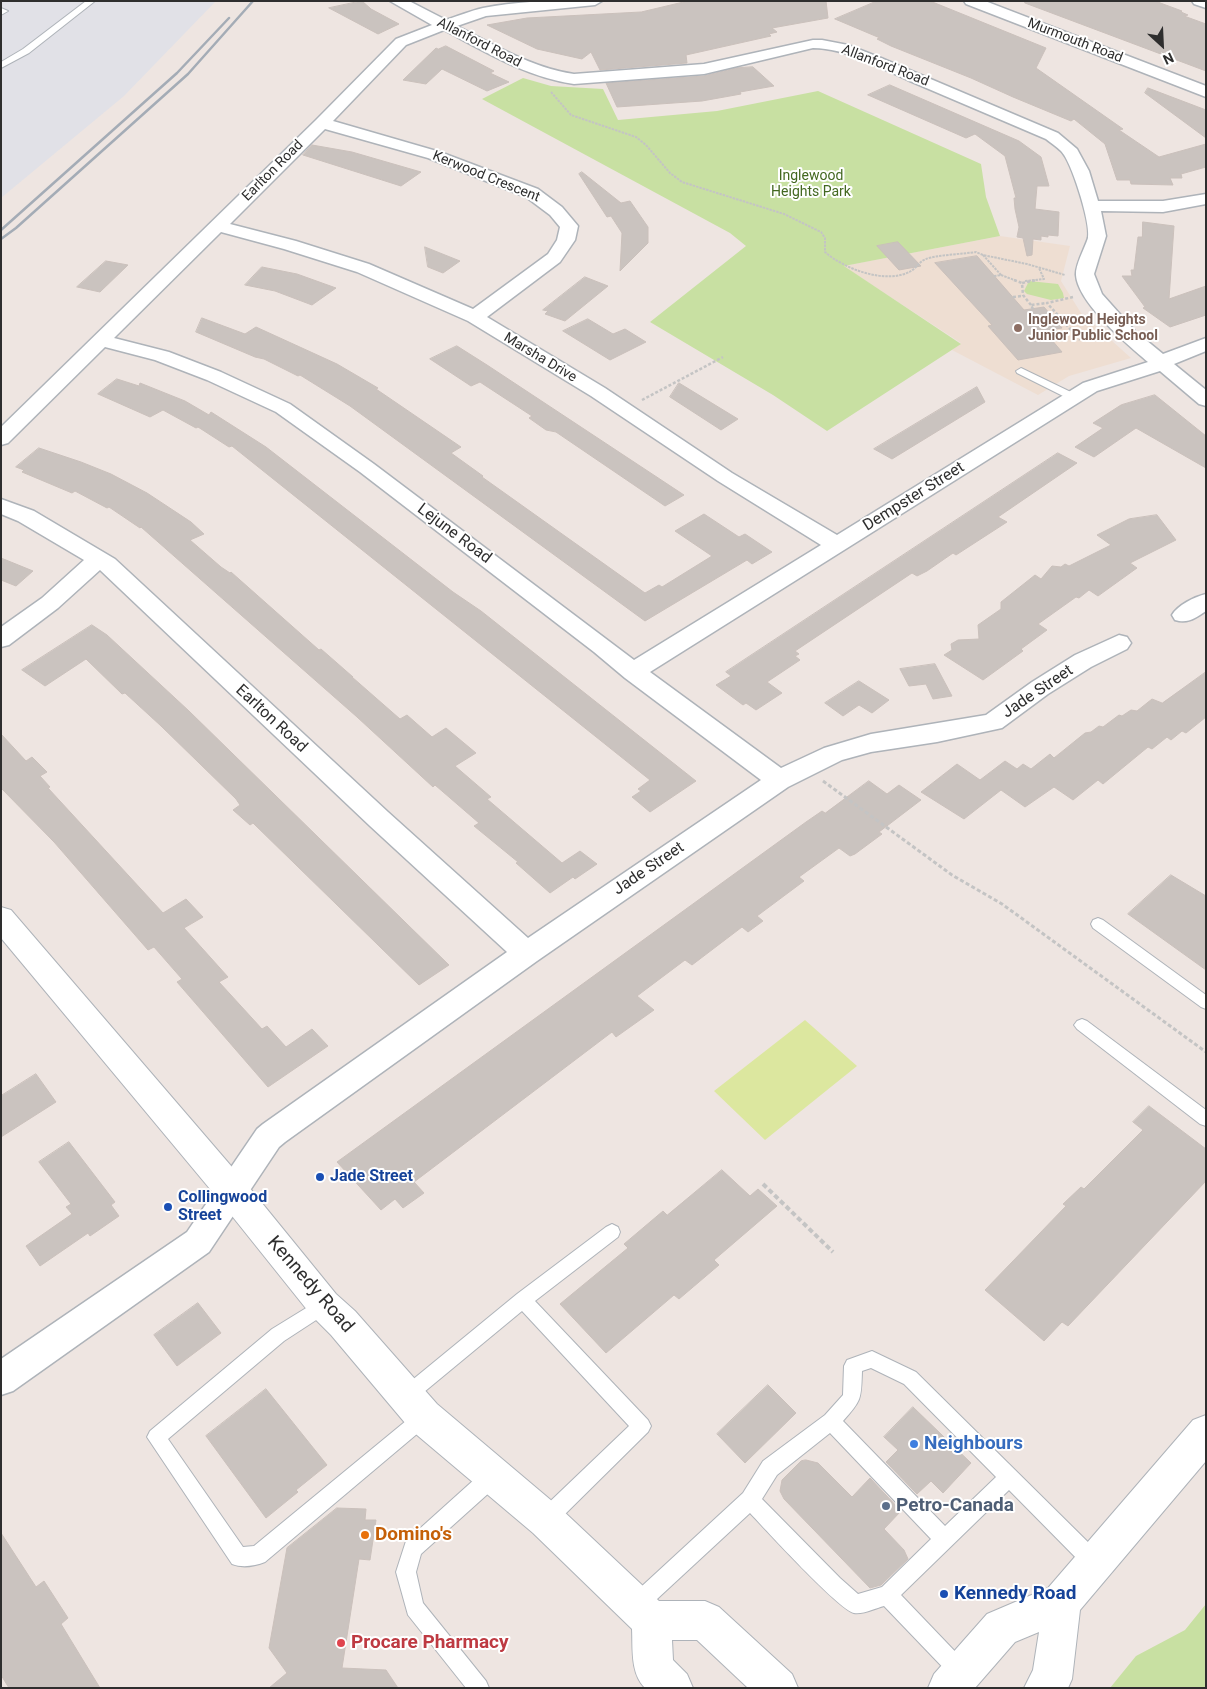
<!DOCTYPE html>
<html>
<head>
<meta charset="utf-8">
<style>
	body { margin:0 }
	#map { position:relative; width:1207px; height:1689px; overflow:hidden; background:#eee5e1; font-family:Roboto,sans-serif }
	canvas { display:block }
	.frame { position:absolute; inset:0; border:2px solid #2e2e2e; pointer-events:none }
	.north { position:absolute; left:1137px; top:20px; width:50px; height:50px; -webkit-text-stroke:4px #fff; paint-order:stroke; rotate:155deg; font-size:14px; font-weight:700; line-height:20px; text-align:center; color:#2e2e2e }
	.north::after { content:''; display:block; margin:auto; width:18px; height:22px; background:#2e2e2e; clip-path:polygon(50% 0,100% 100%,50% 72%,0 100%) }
</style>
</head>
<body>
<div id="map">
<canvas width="1207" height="1689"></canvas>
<div class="frame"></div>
<div class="north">N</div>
</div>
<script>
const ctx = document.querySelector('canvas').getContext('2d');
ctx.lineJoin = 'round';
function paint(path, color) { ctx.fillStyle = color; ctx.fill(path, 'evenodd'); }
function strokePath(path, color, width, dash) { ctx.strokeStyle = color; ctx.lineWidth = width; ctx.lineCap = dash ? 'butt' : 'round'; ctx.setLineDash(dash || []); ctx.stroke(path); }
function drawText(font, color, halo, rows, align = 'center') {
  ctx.font = font + ' Roboto,sans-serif'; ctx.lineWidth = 4; ctx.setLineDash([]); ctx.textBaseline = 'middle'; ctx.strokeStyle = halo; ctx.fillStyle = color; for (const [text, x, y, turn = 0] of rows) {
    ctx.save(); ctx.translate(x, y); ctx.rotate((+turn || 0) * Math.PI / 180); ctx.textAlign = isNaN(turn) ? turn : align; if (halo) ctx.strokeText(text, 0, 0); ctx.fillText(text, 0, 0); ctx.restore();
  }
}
paint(new Path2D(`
	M1,1H216L124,96L1,198Z`), '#e1e1e7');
paint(new Path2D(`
	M1000,236L1070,246L1061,281L1081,313L1131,358L1069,376L1038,395L952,350L961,343L843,266Z`), '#eeded2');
paint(new Path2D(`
	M523,78L551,86L603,89L618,120L717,111L818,91L981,164L986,197L1000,236L844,266L961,344L827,431L773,395L650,322L746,246L730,233L482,99Z
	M1029,281L1058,284L1063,293L1064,298L1051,300L1027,294L1024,291Z
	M1206,1604V1688H1110L1136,1656L1185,1630Z`), '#c8e0a2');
paint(new Path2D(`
	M805,1020L857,1066L765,1140L714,1091Z`), '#dce79f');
const building = new Path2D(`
	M362,1L371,9L399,24L378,34L329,8Z
	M688,1H826L828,18L772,28L777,32L769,34L771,36L686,55L687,63L600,70L591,52L582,59L537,49L487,25L527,18L641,12Z
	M877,1H930L1046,48L1036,68L1123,129L1119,130L1159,157L1206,144V167L1181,174L1182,178H1170L1173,185L1131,184L1130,180H1117L1105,144L1074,119L1071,121L1013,97L971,78L891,46L877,39L880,38L835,19Z
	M1025,1H1155L1182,11L1181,12L1188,15L1184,16L1206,24V71L1025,3Z
	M446,46L494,71L490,73L509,82L487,91L442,69L426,84L403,80L436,48L438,49Z
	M753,67L774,86L740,92L741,94L702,101L617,107L606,83L704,76L736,68Z
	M890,85L1019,141L1041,157L1049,186H1037L1035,209L1059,212L1058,236L1048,235V237L1041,236V240L1033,239L1032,255L1027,256L1023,238L1017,237L1019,227L1015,209L1014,198H1016L1005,156L975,134L966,138L868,95Z
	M1148,88L1206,110V138L1145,93Z
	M312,145L352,152L421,172L401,186L303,155Z
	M582,172L621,203L630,201L648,227V243L620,271L622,233L611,216L607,217L579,174Z
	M1143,222L1174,226L1169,299L1206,286V315L1170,327L1143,308L1145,307L1122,276H1132L1131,270H1134L1138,237H1142Z
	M898,242L921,266L899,270L877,246Z
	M425,247L460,261L443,273L428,267Z
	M977,256L1024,310L1044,307L1062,328L1055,329L1062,337L1051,339L1062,352L1018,360L988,326L992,325L935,263Z
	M106,261L128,265L100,292L77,287Z
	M262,267L297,274L336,288L312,305L275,291L245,285Z
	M585,277L608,286L565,321L545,314L548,311L543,310Z
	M202,318L245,334L256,327L337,364L378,388L376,389L461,447L451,453L483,476L482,477L645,593L659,585L662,587L712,556L675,531L704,514L739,537L745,534L772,552L752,564L747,560L645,621L350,406L300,375L298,376L264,359L255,357L196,332Z
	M588,319L613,334L625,329L646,342L610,360L563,331Z
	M457,346L487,365L684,495L665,506L556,432L546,430L529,418L532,416L486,386L480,382L471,386L430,359Z
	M117,379L139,386L140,383L185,401L209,415L211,412L266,447L453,592L481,611L696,781L650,812L632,797L641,791L638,789L650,780L232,446L229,447L198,427L196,428L163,410L150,417L98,394Z
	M679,383L738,419L721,430L670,397Z
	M977,387L985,402L892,459L874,449Z
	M1155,395L1206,436V468L1136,428L1094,457L1075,447L1103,428L1093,423L1121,405Z
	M39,448L81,462L111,474L147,493L191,522L204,534L190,540L221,567L230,573L231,572L319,650L321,649L353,677H352L400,719L407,715L432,737L446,728L476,753L455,766L491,797L487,799L562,863L580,851L597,864L575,879L573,877L550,893L516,863L518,862L474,826L479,823L435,785L433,787L357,717L141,527L140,528L109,507L107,508L75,491L72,493L22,472L24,470L16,467Z
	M1058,453L1077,463L998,517L1007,522L956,555L953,553L927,571L917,576L912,573L795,651L799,654L795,656L800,660L767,682L782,693L756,710L746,703L743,705L716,685L731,676L726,672Z
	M1157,515L1176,540L1130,563L1137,568L1098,596L1089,590L1079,598L1076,597L1038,624L1047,630L1021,649L1023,651L983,680L944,655L952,650L951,644L958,640L979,639L978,625L1001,609V602L1035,575L1041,579L1052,566L1061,567L1065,564L1069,566L1111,545L1097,535L1129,519Z
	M1,558L33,571L16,586L1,580Z
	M92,625L107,635L189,711L449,965L419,985L253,823L250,825L233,810L240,805L236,799L161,726L125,693L122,694L86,659L45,686L22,670Z
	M935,664L952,696L933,699L926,684L909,686L900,669Z
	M1206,672V717L1186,733L1182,731L1171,740L1167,737L1152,749L1148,747L1103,784L1098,780L1073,800L1054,787L1025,807L1001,790L964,819L921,792L957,764L980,780L1005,761L1017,769L1023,764L1031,769L1050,754L1054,758L1085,733L1091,732L1099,726L1103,727L1119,715L1122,716L1131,710L1137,711L1152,699L1162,703Z
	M859,681L889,700L872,713L859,705L843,716L825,703Z
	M1,734L26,761L32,757L47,772L40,776L50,787L48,788L163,913L186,899L203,917L184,928L228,977L219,982L262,1029L267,1026L286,1047L312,1029L328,1046L268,1087L177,982L182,979L154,947L148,950L54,842L1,788Z
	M869,781L887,794L899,785L921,800L879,832L882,834L855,854L850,856L839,848L799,877L804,881L757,916L763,921L748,932L742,927L692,965L685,960L637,996L654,1010L616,1037L612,1032L414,1182L424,1193L403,1208L395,1199L381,1210L337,1162L806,822L822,811L825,813Z
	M1171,875L1206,896V970L1128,914Z
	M36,1074L56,1102L1,1137V1096Z
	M1149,1106L1206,1149V1181L1068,1326L1062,1322L1044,1341L985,1290L1066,1206L1063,1204L1081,1187L1084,1189L1143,1130L1133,1122Z
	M69,1142L115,1202L111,1205L119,1216L90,1236L88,1233L40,1266L26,1246L72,1214L66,1207L71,1204L39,1162Z
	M722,1170L750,1196L758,1189L777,1206L714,1260L719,1265L679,1299L674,1295L606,1353L560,1304L628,1248L624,1244L663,1211L667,1215Z
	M198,1303L221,1333L177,1366L154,1335Z
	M768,1385L796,1413L745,1463L717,1434Z
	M266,1389L327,1465L296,1490L298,1492L266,1518L206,1436Z
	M913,1407L971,1463L943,1493L931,1481L917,1494L886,1462L898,1450L884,1437Z
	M806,1460L818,1463L852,1497L870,1478L901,1511L884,1529L904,1550L908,1559L881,1585L870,1588L784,1499L780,1491L782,1480L801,1461Z
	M337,1508L366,1509L365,1520H376L370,1560L359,1559L342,1668L386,1670L398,1688H269L287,1673L269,1648L287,1548Z
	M1,1533L36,1587L44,1581L68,1618L61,1624L100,1688H9L1,1675Z`);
paint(building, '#cac3bf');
strokePath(building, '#cac0bb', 1);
const service = new Path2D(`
	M86,1H95L29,53L1,68V62L23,49Z
	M1,8L8,11L1,15Z
	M1021,368L1077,395L1078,397L1073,400L1069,399L1017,373L1016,371Z
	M1098,918L1103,920L1206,995V1009L1201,1007L1093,928L1091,924L1093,920Z
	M1082,1019L1087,1021L1206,1110V1126L1200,1124L1077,1029L1074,1025L1077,1021Z
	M612,1224L618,1227L620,1232L618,1237L535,1301L648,1420L651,1426L648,1432L553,1526L546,1528L539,1526L537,1519L539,1512L629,1426L522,1311L412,1402L406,1405L400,1402L397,1396L400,1390L517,1294L606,1227Z
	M324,1297L330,1299L333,1305L330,1311L284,1341L168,1439L243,1547L254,1546L418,1411L424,1408L430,1411L433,1417L430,1423L265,1562C255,1566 242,1568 232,1564L147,1437L150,1431L272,1329Z
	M872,1351L916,1372L1101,1555L1104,1562L1101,1569L1094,1572L1087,1569L1009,1490L901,1595L968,1665L971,1672L968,1679L961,1682L954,1679L884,1606C876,1608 862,1615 854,1613C839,1610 765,1529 750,1513L643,1612L636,1615L629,1612L626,1605L629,1598L743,1493L763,1461L825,1415L843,1395L844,1366L847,1360ZM871,1368L904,1384L996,1477L945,1526L843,1421C862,1400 861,1399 862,1371ZM830,1433L931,1539L882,1587L858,1594L840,1578L762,1499L777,1475Z
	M493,1467L500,1469L502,1476L500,1483L421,1554L416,1572L423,1603L486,1681L489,1688H466L408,1615L396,1572L406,1541L486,1469Z`);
const minor = new Path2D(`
	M390,1H409L446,20C458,16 470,11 483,8C522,0 562,1 602,1L595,5L486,16L457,26C495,45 532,68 574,74L704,64L813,40H822L848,45L881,58L1058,133L1077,149L1089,171L1098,201H1163L1206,194V204L1163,212L1101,211L1106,236L1094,274L1102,294L1135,331L1163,354L1206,338V351L1174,364L1206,390V406L1199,404L1160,371L1097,391L650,672L781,768L824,748L871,734L986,715L1032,682L1075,655L1119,635L1127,637L1131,643L1127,649L1091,667L1048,694L1002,728L937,742L871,752L842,760L788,787L537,961L285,1142L279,1147L209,1252L13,1391L1,1395V1359L187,1232L257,1129L263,1124L507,952L370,826L100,570L58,608L9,645L1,647V627L42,598L84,560L18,521L1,514V499L34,511L115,559L388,812L528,938L761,780L625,678L594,652L360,472L276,412L207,380L155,360L105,347L8,443L1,445V427L316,120L396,39L432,25ZM444,30C486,52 526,77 574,84L704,74L813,48C846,48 880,68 910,81C955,100 1001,120 1046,139C1051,143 1057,147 1061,151C1072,162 1091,224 1088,238C1085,248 1075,265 1076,275C1078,303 1127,344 1148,362L1083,383L837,535L732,473L605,388L487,317L560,262L575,240L578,226L562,207L538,189L440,152L333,121L406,45ZM325,129L428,158L526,197L550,215L560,227L557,240L548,254L473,309L369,264L296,241L230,224ZM221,232L284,249L357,272L468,321L591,396L718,481L821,545L634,660L374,464L290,404L221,372L169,352L114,338Z
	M964,1H985L1206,86V97L966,4Z
	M1192,1H1206V8L1194,4Z
	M1206,594V611C1195,618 1188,624 1175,620L1172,615C1178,605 1194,597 1206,594Z`);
const secondary = new Path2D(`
	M1,907L11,910L244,1181L336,1294L355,1311L437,1404L559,1507L659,1601H705L719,1607L792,1674L798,1688H748L697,1640H672L673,1660L687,1674L693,1688H645C630,1673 633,1648 632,1629L533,1533L411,1430L331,1335L312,1316L220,1201L1,938Z
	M1206,1415V1461L1080,1610L1072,1679L1068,1688H1024L1033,1670L1039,1632L1015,1642L975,1688H928L934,1674L987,1614L1048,1588L1193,1420Z`);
strokePath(service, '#aeb3b9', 2);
strokePath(minor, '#aeb3b9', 3);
strokePath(secondary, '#aeb3b9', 2);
strokePath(new Path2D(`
	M551,92L571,115L636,137L646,145L670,173L682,182L784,214L821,232L825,238V252C844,269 887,285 911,271C916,268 920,261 926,259C936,255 964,254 976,252L983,255
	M1001,275L1017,281
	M994,276L1001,275L983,255L1027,264L1065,275
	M1025,281L1044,279L1039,268`), '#c4c4c4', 2, [2.5, 1]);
strokePath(new Path2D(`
	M1014,280L1022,283
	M1013,297L1022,296
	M1073,297L1047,303L1080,340
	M1031,305L1023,295L1022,283L1037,280
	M1033,309L1031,305L1047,303
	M642,400L723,357`), '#c4c4c4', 2.5, [3, 2]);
strokePath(new Path2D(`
	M823,781L952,875L1002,904L1206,1052`), '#c4c4c4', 3, [4, 2.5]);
strokePath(new Path2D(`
	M763,1184L833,1252`), '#c4c4c4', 4, [5, 3]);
paint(service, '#fff');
paint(minor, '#fff');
paint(secondary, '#fff');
strokePath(new Path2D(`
	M1,230L177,73L229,18
	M1,239L16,228L188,74L253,1`), '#a4acb6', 2.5);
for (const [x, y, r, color] of [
	[1018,328,5,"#8d6e63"],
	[320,1177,5,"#1a4fb4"],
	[168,1207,5,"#1a4fb4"],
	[914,1444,5,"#3f7fe0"],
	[886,1506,5,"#5c6f8a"],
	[365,1535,5,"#e8710a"],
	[944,1594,5,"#1a4fb4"],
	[341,1643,5,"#e0444e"]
]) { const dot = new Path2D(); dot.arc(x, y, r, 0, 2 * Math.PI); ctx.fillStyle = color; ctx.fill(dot); strokePath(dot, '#fff', 2); }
drawText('14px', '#2e2e2e', '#fff', [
	["Murmouth Road",1075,41,21],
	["Allanford Road",479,43,27],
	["Allanford Road",885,66,21],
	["Earlton Road",273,171,-45],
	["Kerwood Crescent",486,177,22],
	["Marsha Drive",540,358,31]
]);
drawText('14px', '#436820', '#fff', [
	["Inglewood",811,176],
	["Heights Park",811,192]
]);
drawText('bold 14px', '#785e54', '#fff', [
	["Inglewood Heights",1028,320],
	["Junior Public School",1028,336]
], 'left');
drawText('16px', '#2e2e2e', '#fff', [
	["Dempster Street",914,497,-32],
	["Lejune Road",454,534,37],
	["Jade Street",1038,692,-34],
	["Earlton Road",271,719,43],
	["Jade Street",649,869,-34]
]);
drawText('bold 16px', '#164399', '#fff', [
	["Jade Street",330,1177],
	["Collingwood",178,1198],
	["Street",178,1216]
], 'left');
drawText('19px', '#2e2e2e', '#fff', [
	["Kennedy Road",310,1285,49]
]);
drawText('bold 19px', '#366cbe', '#fff', [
	["Neighbours",924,1444]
], 'left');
drawText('bold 19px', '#4e5e75', '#fff', [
	["Petro-Canada",896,1506]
], 'left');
drawText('bold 19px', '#c56008', '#fff', [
	["Domino's",375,1535]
], 'left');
drawText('bold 19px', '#164399', '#fff', [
	["Kennedy Road",954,1594]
], 'left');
drawText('bold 19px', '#be3a42', '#fff', [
	["Procare Pharmacy",351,1643]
], 'left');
</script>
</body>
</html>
